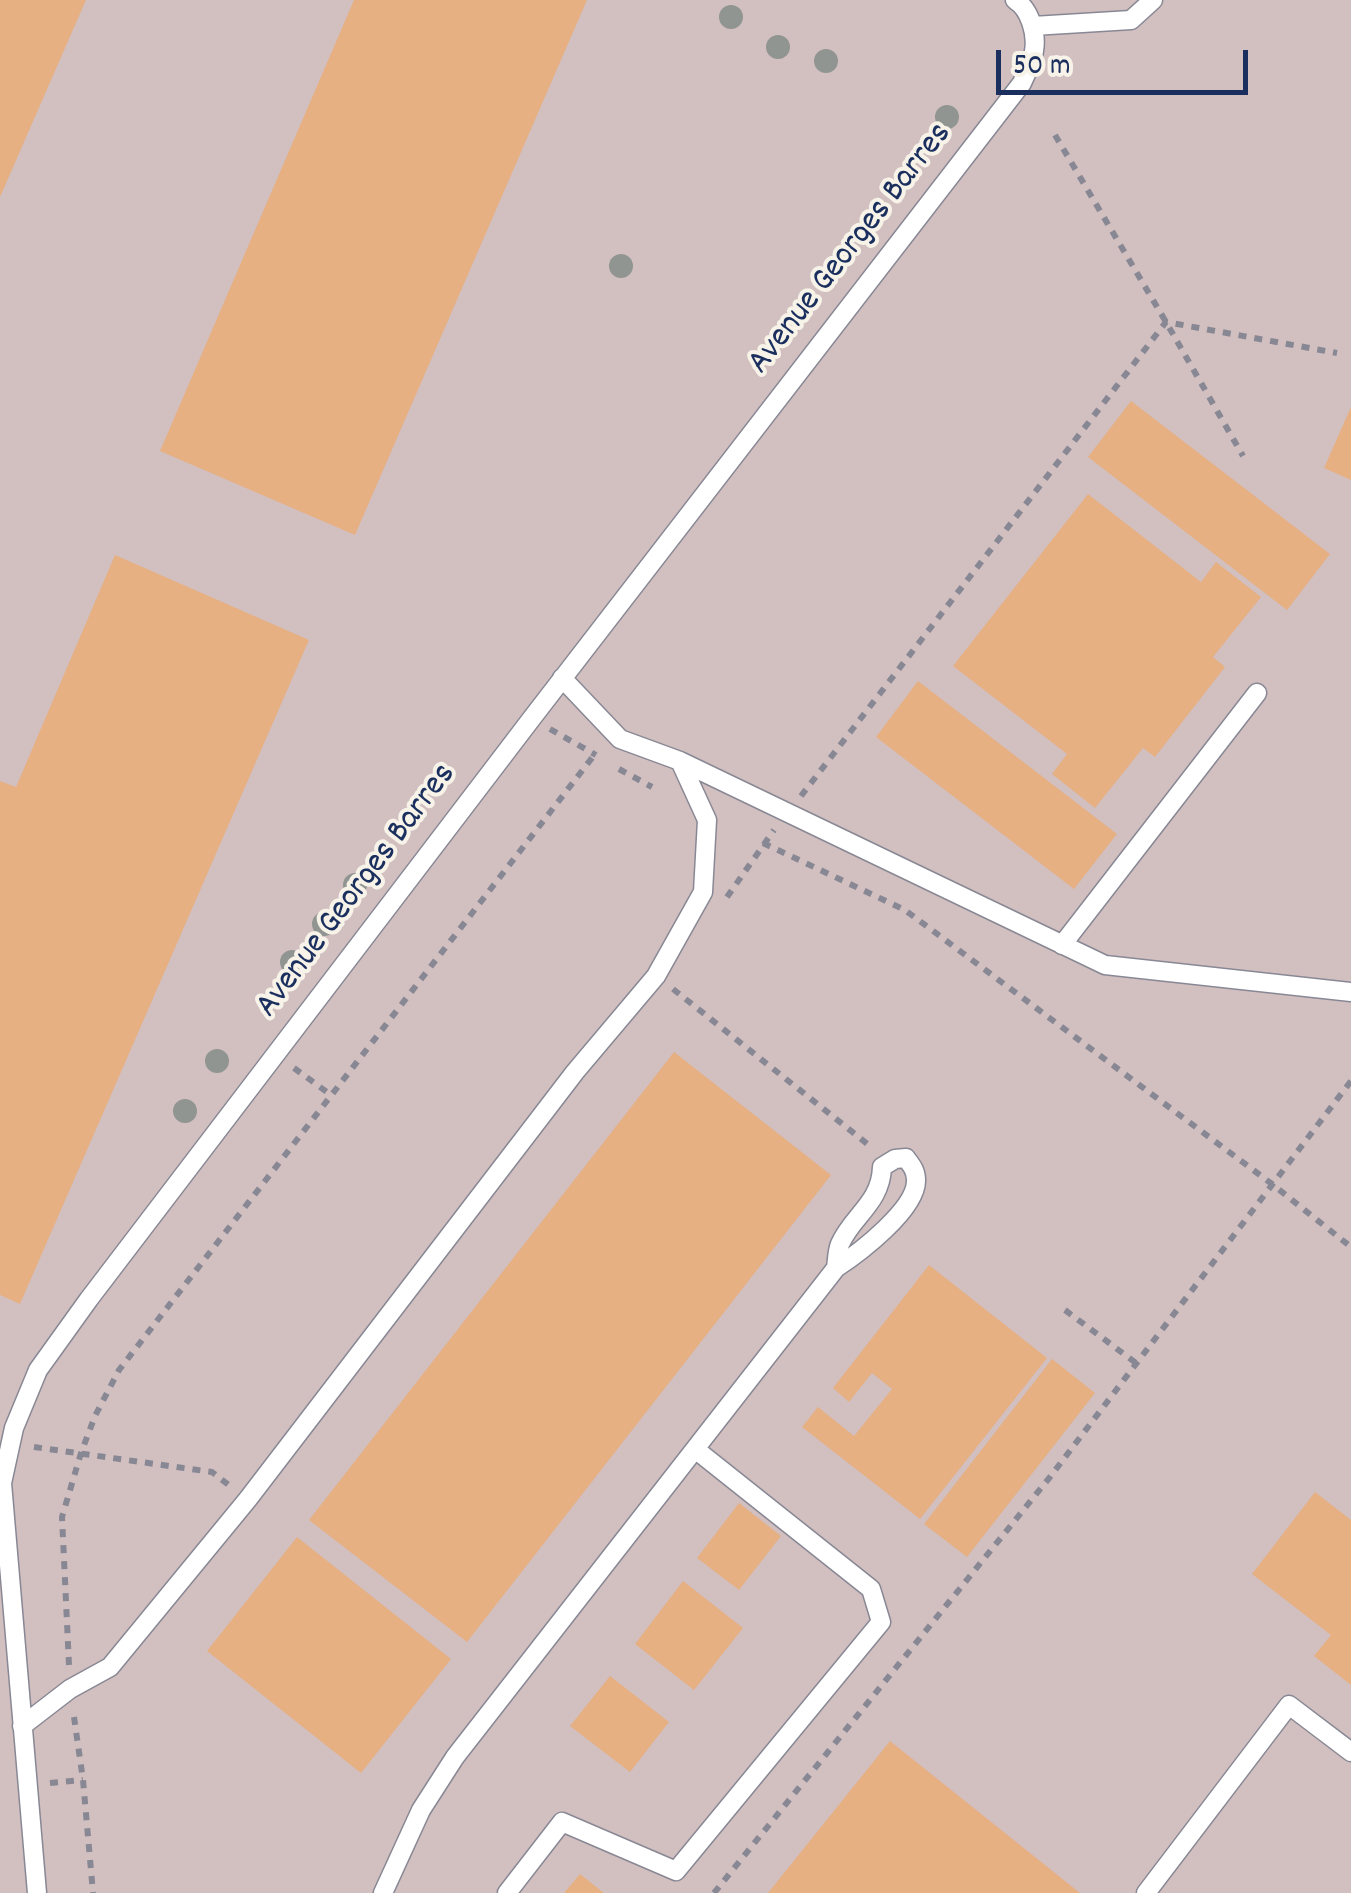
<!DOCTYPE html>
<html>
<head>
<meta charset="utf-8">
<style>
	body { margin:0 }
	#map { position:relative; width:1351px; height:1893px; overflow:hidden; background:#f4e2ca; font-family:Dekko,sans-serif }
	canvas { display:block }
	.scale { position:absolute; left:996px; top:50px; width:252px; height:45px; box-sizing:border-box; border:5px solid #1b2f5e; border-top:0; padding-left:12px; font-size:30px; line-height:35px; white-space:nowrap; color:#1b2f5e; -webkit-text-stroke:8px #f7f3e8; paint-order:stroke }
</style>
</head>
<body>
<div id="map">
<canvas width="1351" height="1893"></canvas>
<div class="scale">50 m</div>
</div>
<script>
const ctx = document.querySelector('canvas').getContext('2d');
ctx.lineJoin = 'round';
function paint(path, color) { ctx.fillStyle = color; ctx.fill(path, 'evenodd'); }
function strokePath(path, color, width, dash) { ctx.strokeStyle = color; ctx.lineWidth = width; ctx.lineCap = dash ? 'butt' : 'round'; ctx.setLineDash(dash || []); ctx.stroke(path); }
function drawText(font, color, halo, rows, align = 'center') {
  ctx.font = font + ' Dekko,sans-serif'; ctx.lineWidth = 8; ctx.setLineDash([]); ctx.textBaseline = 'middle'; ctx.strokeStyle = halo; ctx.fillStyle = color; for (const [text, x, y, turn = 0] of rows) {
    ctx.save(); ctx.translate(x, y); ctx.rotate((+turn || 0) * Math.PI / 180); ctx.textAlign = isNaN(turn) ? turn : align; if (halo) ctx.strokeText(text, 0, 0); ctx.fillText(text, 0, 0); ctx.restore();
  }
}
paint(new Path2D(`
	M0,0H1351V1893H0Z`), '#d2bfc0');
paint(new Path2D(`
	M0,0H86L0,197Z
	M354,0H587L355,535L160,451Z
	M1131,401L1330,554L1287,610L1088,457Z
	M1351,407V480L1324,468Z
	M1088,494L1201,582L1216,562L1261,597L1213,657L1225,667L1155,757L1143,748L1095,808L1052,774L1067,754L953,666Z
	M115,555L309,640L20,1304L0,1295V781L16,787Z
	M918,681L1117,834L1074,889L876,737Z
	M674,1052L831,1175L467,1642L309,1520Z
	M929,1265L1047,1358L920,1519L802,1427L818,1407L854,1436L892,1389L872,1373L849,1402L833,1388Z
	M1052,1359L1095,1393L967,1557L924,1524Z
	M1315,1492L1351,1520V1685L1314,1656L1331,1635L1252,1574Z
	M739,1503L781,1536L739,1590L697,1558Z
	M297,1537L451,1659L361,1773L207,1651Z
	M683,1581L743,1628L694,1690L635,1644Z
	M610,1676L669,1722L630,1772L570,1726Z
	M890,1741L1080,1893H768Z
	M580,1874L604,1893H564Z`), '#e6b083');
const lane = new Path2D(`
	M1033,26L1131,20L1153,0
	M562,678L620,739L680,761L1105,965L1351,992
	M1062,945L1257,693
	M22,1726L70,1689L110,1667L248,1499L575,1072L656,976L703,892L707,820L680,761
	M37,1893L2,1483L14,1428L38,1370L89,1299L532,718L1022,83C1026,73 1033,62 1034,51C1037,34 1030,9 1015,0
	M383,1893L421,1810L455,1757L836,1268C859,1253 917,1209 916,1180C916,1170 911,1165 906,1158L895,1159L882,1167C881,1203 852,1216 840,1244C837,1251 837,1261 836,1268
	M507,1893L562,1822L676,1871L881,1622L871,1589L695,1449
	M1146,1893L1289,1705L1351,1752`);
strokePath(lane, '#888894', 21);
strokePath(new Path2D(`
	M1055,135L1166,322L1243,456
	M550,729L596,755
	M619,769L652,787
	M801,796L1166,322L1337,353
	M763,843L905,910L1272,1184L1351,1247
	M727,897L774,830
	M673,989L870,1146
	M294,1068L331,1095
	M1065,1310L1136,1363
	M34,1447L212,1472L230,1486
	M69,1665L62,1517L81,1453L95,1416L119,1370L595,754
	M74,1717L83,1780L93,1893
	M50,1783L83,1780
	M714,1893L1050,1477L1351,1081`), '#888894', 6, [8, 8]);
strokePath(lane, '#fff', 18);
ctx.fillStyle = '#909591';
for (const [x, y] of [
	[731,17],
	[778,47],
	[826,61],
	[947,117],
	[621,266],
	[355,885],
	[324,924],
	[292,962],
	[217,1061],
	[185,1111]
]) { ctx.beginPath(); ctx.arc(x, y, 12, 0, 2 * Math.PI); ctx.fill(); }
drawText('35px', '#1b2f5e', '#f7f3e8', [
	["Avenue Georges Barres",852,250,-52],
	["Avenue Georges Barres",358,892,-53]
]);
</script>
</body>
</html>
